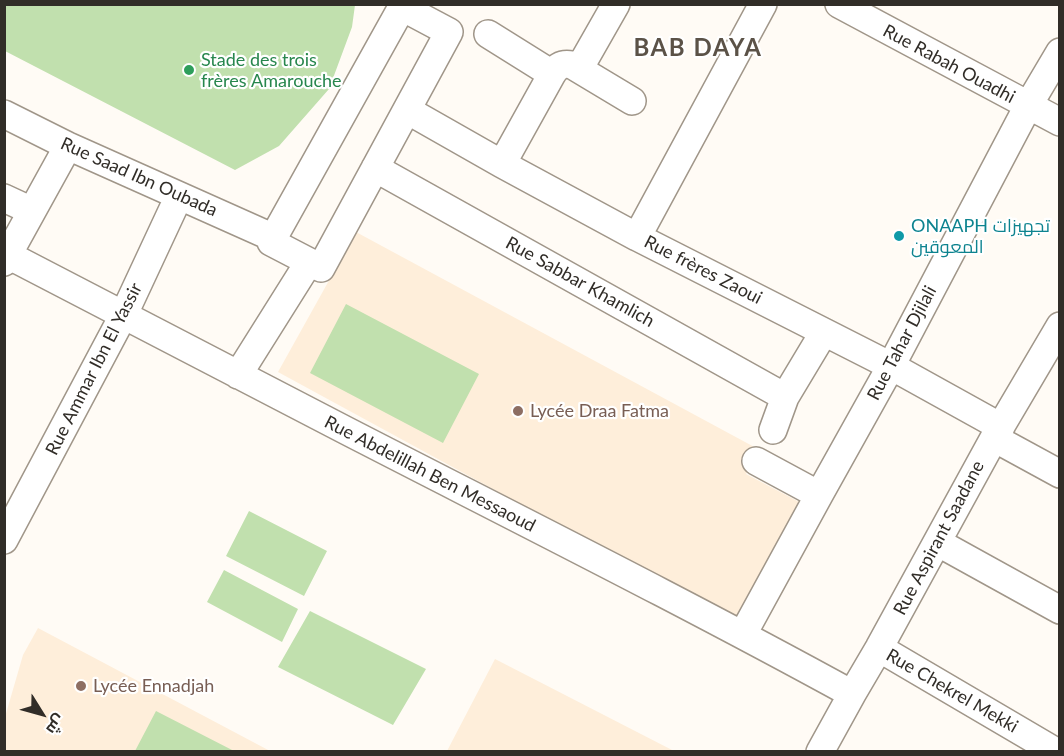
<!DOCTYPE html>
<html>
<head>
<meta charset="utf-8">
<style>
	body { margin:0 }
	#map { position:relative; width:1064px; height:756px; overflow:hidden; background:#fffbf5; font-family:Lato,Cairo,sans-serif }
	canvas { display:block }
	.frame { position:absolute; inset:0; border:6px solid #312d28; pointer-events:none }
	.north { position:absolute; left:12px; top:684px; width:60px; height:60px; -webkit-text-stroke:4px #fff; paint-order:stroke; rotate:127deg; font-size:16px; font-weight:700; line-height:24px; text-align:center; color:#312d28 }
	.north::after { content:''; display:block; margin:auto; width:21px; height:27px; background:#312d28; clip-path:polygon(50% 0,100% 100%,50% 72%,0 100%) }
</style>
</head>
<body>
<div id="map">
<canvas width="1064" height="756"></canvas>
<div class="frame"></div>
<div class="north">ش</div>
</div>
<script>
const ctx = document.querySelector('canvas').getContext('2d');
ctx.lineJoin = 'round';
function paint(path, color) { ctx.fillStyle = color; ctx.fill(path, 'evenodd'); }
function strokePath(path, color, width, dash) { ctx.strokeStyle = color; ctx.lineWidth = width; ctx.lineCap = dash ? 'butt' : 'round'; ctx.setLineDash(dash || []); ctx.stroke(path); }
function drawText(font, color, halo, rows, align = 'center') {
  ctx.font = font + ' Lato,Cairo,sans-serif'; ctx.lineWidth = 4.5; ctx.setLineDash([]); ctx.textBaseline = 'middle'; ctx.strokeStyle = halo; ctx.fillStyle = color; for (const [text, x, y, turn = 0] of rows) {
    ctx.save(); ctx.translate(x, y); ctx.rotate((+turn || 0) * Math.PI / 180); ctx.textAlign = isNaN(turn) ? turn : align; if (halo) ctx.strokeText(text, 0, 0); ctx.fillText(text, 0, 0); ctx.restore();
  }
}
paint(new Path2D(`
	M356,232L758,449L746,474L805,505L741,624L278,372Z
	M38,628L270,751L5,752V717L23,655Z
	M495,659L674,751H447Z`), '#feeeda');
paint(new Path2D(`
	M4,5L5,4L355,5L352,27L329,89L279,146L235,170L5,51Z
	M346,304L479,374L443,443L310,373Z
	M249,511L327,551L304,596L226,556Z
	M224,570L298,609L282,642L207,602Z
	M310,611L426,669L393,725L278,667Z
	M156,711L234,751H135Z`), '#c1e0ae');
const minor = new Path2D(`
	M839,4L1060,122
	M402,7L449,32L321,268L271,242Z
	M488,34L552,74
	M579,69L616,4
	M407,110L502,164L637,237L891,366L1001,427
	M4,114L68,146L274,238
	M502,164L552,74C557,66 562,63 572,65L632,101
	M375,168L785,397
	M4,198L32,211
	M637,237L763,4
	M8,255C122,313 234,373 347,431C516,518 686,603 852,694
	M4,262L68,146
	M238,375L309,262
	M773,430L785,397L824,332
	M994,438L1060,474
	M756,461L819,495
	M4,540L124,314L179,196
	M937,542L1060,610
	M743,634L819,495L891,366L1028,106L1060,52
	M879,648L1056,752
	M820,752L852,694L879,648L994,438L1060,326`);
strokePath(minor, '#a09689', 30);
strokePath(minor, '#fff', 27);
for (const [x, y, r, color] of [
	[189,70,6,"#2e9e5b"],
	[899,236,6,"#0f9aa8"],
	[518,411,6,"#8d6e63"],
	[81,686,6,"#8d6e63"]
]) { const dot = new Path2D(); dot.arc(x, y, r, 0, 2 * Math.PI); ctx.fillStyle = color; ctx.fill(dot); strokePath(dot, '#fff', 2); }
drawText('18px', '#27864d', '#fff', [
	["Stade des trois",201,60],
	["frères Amarouche",201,81]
], 'left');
drawText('18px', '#312d28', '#fff', [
	["Rue Rabah Ouadhi",949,64,28],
	["Rue Saad Ibn Oubada",139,177,24],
	["Rue frères Zaoui",703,270,27],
	["Rue Sabbar Khamlich",580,282,29],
	["Rue Tahar Djilali",902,343,-62],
	["Rue Ammar Ibn El Yassir",94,369,-63],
	["Rue Abdelillah Ben Messaoud",430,474,27],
	["Rue Aspirant Saadane",939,538,-62],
	["Rue Chekrel Mekki",952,691,30]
]);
drawText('18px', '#0d838f', '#fff', [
	["ONAAPH تجهيزات",911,226],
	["المعوقين",911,247]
], 'left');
drawText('18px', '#785e54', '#fff', [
	["Lycée Draa Fatma",530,411],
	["Lycée Ennadjah",93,686]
], 'left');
ctx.letterSpacing = '1.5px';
drawText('bold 24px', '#5b5247', '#fff', [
	["BAB DAYA",698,48]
]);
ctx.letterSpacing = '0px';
</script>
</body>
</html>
